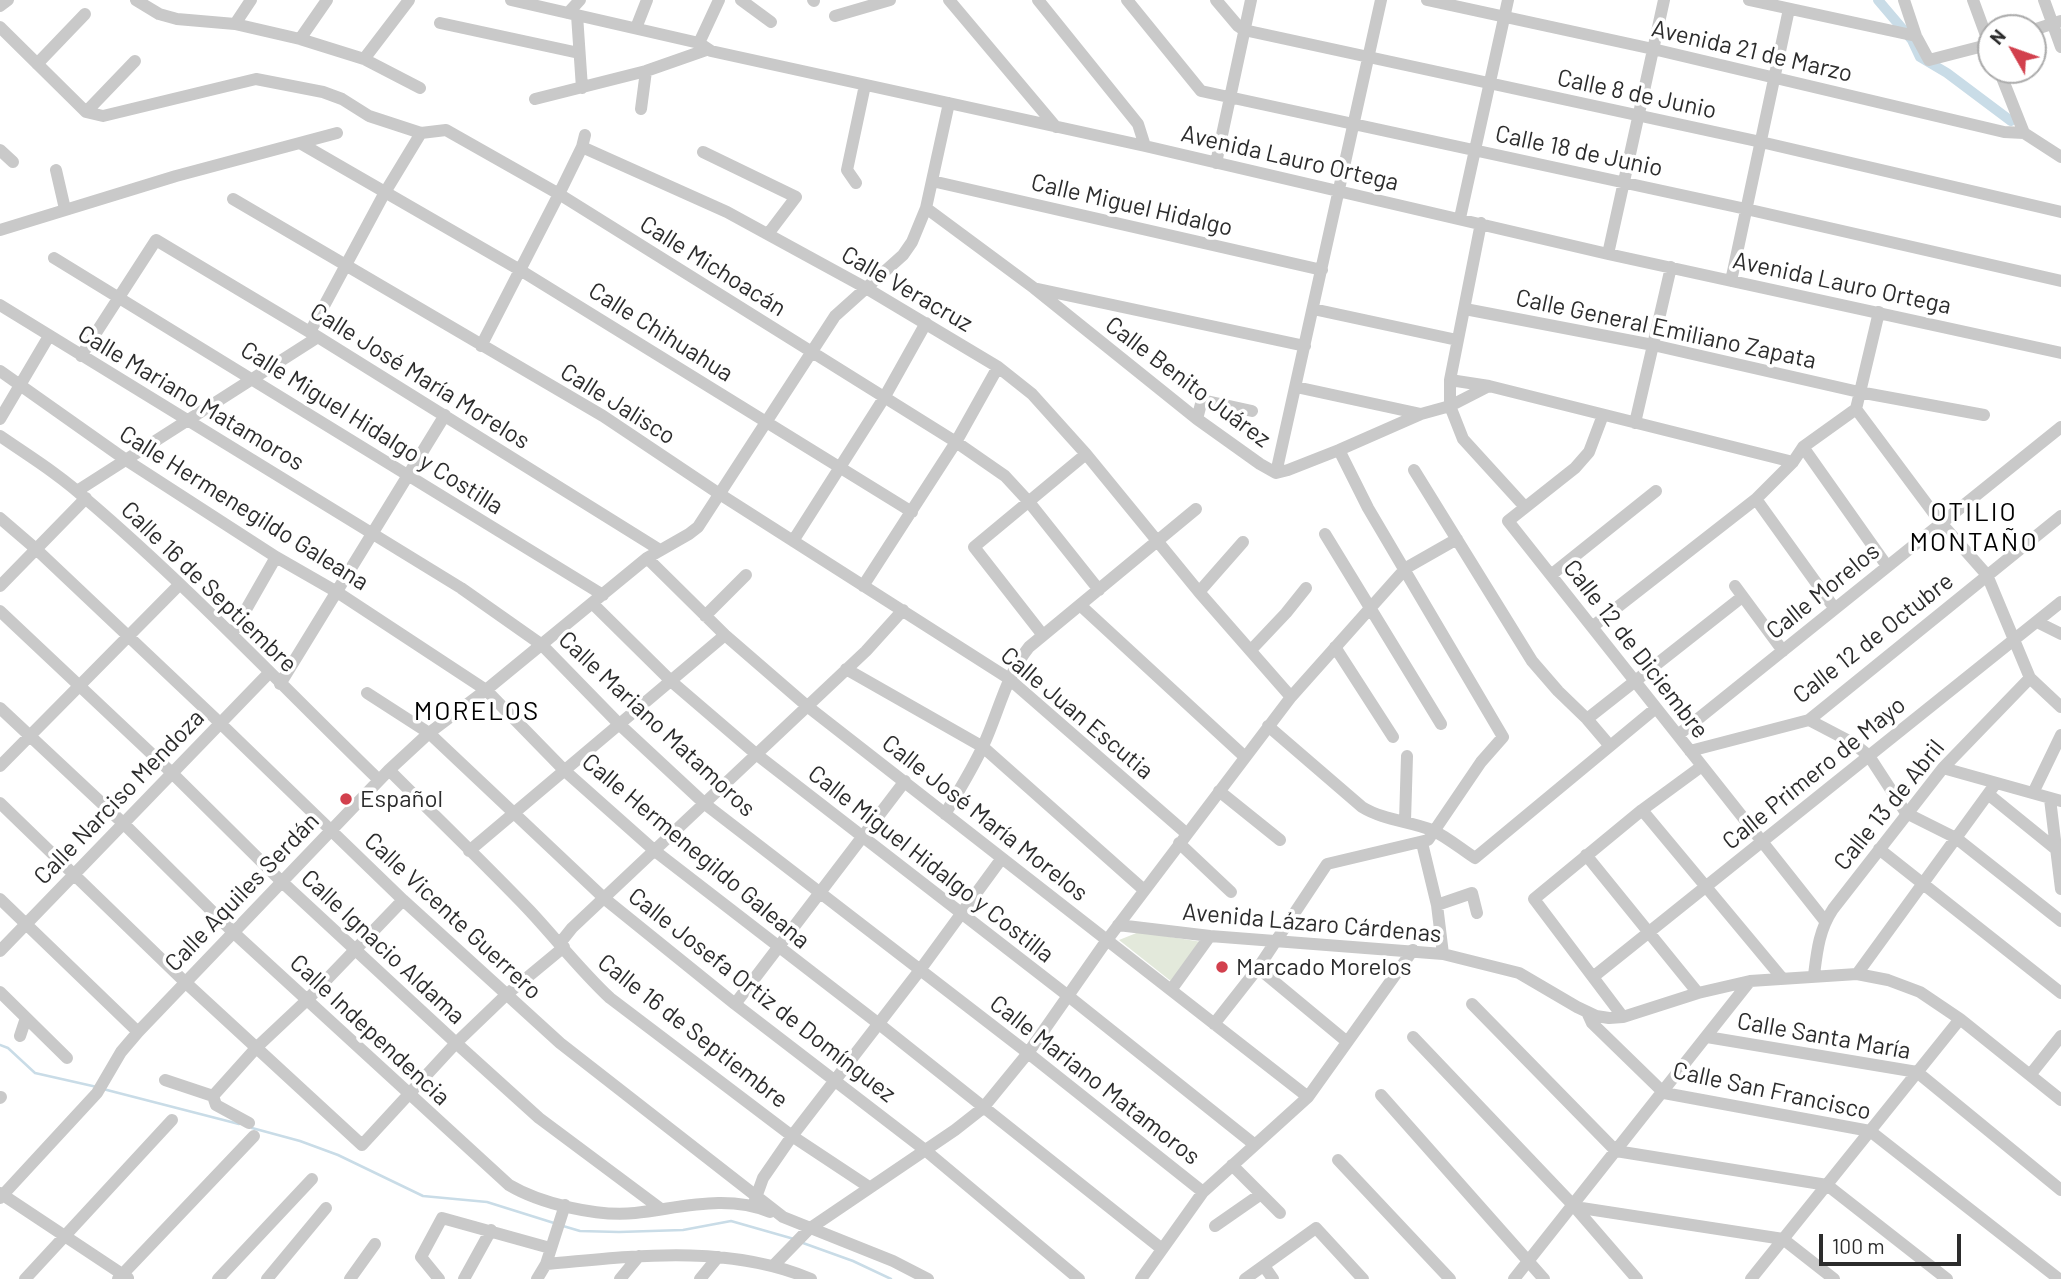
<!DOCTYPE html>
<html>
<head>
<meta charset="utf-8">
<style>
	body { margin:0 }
	#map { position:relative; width:2061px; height:1279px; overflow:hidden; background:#fff; font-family:Barlow,sans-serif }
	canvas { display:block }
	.north { position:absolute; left:1977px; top:14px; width:70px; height:70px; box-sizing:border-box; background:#fff; border:2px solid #ababab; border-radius:50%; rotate:310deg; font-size:19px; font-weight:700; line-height:28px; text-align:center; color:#2c2c2c }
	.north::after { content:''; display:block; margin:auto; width:24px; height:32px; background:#d2404d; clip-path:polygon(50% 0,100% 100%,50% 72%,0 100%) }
	.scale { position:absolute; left:1819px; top:1234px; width:142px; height:32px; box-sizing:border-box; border:4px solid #2c2c2c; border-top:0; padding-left:9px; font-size:21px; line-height:24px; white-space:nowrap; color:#2c2c2c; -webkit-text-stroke:5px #fff; paint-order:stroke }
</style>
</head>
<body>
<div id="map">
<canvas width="2061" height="1279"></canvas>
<div class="north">N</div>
<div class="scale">100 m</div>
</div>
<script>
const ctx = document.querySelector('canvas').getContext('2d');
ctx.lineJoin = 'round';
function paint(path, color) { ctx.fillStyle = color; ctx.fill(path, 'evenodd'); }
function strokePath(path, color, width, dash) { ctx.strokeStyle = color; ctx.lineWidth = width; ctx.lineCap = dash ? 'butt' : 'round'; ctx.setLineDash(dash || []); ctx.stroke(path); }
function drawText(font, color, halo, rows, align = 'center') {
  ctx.font = font + ' Barlow,sans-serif'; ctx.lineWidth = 7; ctx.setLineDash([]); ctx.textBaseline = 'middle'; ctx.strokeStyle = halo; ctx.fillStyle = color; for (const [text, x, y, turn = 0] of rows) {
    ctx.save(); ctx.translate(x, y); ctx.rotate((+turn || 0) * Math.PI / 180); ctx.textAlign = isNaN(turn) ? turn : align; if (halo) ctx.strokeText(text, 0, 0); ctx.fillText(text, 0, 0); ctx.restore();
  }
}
paint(new Path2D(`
	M1139,932L1202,942L1172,982L1119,940Z`), '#e3e9db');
strokePath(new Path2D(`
	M0,1045L8,1048L35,1073L97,1087
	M103,1089L239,1124
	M252,1128L300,1141L338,1155L423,1196L487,1202L554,1223
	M563,1226L580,1231L619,1232L683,1230L731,1221L794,1239
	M803,1243L853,1261L891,1279`), '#c9dce7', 2.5);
strokePath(new Path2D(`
	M1878,0L1912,40L1920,57L1947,73L2011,121`), '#c9dce7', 10);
strokePath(new Path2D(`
	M136,0L159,14L177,19L235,24L300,39L364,59L420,88
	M511,0L699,43L711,51L1145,146L1608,254L2061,353
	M741,0L771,22
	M813,0L814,1
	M949,0L1056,127
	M1038,0L1138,124L1145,146
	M1127,0L1201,91L1746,209L2061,281
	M1216,0L1238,26L1244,30L1761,142L2061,212
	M1427,0L1653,49L2004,132L2024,133L2061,157
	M1749,0L1916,36
	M1904,0L1916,36L1929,60L1991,44
	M1973,0L1991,49
	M2044,0L2061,47
	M0,6L8,0
	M568,13L580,0
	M577,15L582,88
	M835,16L890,0
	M440,23L579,53
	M235,24L251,0
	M0,27L86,112L103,116L256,79L323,92L342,99L369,116L421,133L446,130L559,194L956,442L1005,476L1029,502L1099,590
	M636,28L647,0
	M2033,30L2061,21
	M300,39L327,0
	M699,43L719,0
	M364,59L409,0
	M37,64L85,14
	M1999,70L2024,133
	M535,99L646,71L706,50
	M641,109L646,71
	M86,112L135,61
	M300,143L520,270L912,512
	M582,147L727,212L866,288L998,367L1032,394L1086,454L1199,592L1291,697
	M0,150L13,162
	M703,152L796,197L768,234
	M1216,163L1251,0
	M56,170L65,209
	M932,181L1322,270
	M856,183L847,170L865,85
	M233,199L603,416L718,493L1008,678L1187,834
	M926,208L1034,288L1197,419L1260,464L1276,473L1288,470L1339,450L1421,414L1450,406L1489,386
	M1460,218L1508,0
	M1481,223L1450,380V406L1463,439L1525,507
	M0,230L176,176L337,133
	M1608,254L1664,0
	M54,258L603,595
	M1731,281L1789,9
	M1038,289L1305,346
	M0,305L461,588L542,645L620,725L705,804L1028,1053L1203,1192
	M1313,309L1457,340
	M1465,309L1653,345L1859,392L1984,415
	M310,332L384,194L421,133
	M481,346L559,194L582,147L585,135
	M81,356L156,240L318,337L660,550
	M0,371L126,460L276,557L337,592L486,690L565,771L655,851L879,1024L1162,1249
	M1450,380L1489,386L1793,462
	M1296,387L1421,414
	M1856,409L1941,523L1987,575L2030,678L2061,707
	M1603,415L1589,452L1575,468L1508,521L1825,921
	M0,419L49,336
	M1197,419L1202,400L1252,411
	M1635,423L1671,267
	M0,436C29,456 60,475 86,499C189,587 282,686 379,780
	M1803,447L1887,566
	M1414,470L1532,661L1558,691L1587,719L1610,746
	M1276,473L1381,0
	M77,491L318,337
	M1756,499L1835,609
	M0,518L36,549L220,723L403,900L560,1043L783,1217L893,1261L928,1279
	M1325,534L1441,724
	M793,541L884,398L926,323
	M647,558L725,635L807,706L1308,1097
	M1551,575L1656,491
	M0,586L86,498
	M863,586L956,442L998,367
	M1735,586L1783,651
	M1199,592L1243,542
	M592,603L672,682L756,754L1067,995L1255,1145
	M1080,605L1245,757
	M0,611L172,773L281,881L456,1043L539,1118L661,1209
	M705,616L746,575
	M2037,622L2061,634
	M1592,627L1756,499L1793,462L1803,447L1856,409L1879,312
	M232,634L276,557
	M1042,634L974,547L1086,454
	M1335,647L1393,737
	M1251,650L1286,613L1306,588
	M846,669L983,747L1144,890
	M280,684L445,415
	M367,693L429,733L605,899L735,1004L925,1150L1079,1279
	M0,708L124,824L233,932L509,1185C541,1204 598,1217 635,1213C681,1208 726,1194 770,1212
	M1587,719L1742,597
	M1809,720L1853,743L1869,756L1906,813L1956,838L2061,921
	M1268,726L1362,807C1383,820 1409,821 1432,830C1447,837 1461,849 1475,858L1656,708
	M1678,735L2061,427
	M1690,751L1809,720L2061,516
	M0,766L179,585
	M1943,768L2061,801
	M389,770C436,817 484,863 530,911C557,940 581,971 610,998L792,1136L869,1187
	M1219,791L1280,840
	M2033,793L2061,735
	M1988,794L2057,850
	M2050,799L2061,889
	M0,803L185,982L362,1145L456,1043L506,995L564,947
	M1642,810L1782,978
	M945,814C958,792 972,770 983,746C999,712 1005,677 1029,647L1196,509
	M1405,821L1407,756
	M1179,843L1231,892
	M1422,843L1437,905L1443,954
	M1879,849L2061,993
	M469,851L725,635
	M1586,855L1698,993
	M0,899L138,1032
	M1437,905L1472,893L1477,913
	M1118,925L1210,936L1443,954L1519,973L1577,1007L1596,1016L1609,1018L1623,1017L1698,993L1750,981L1857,974L1888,980L1920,992L1960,1019L2061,1100
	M560,943L572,928L866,651L903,610
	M0,951L269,673
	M1258,968L1346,1041
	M1857,974L1996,783
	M1814,975C1817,951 1819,930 1833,909L1943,768L2030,678
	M1593,977L2061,602
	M1171,990L1210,936
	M0,992L67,1058
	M735,1004L905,781
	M1472,1004L1616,1151L1827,1185L1947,1279
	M1587,1012L1592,1023L1664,1093L1870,1131L2059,1279
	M1623,1017L1534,899L1642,810L1702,766
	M1214,1024L1258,968L1327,864L1428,840L1481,762L1503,737L1368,508L1339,450
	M20,1036L26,1018
	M1413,1037L1573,1205L1637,1279
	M1707,1037L1917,1072L2061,1190
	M2030,1075L2061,1036
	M165,1080L213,1096
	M1381,1095L1544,1279
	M213,1096L257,1047L307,1000L403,900
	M213,1096L216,1105L249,1123
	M0,1098L1,1097
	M1338,1160L1450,1279
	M1232,1165L1280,1213
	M0,1193L128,1278
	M0,1198L97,1093L121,1052L138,1032L389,770L429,733L486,690L647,558L689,534L698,527L835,316L903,255L912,242L926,208L949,103
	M754,1203L763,1178L792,1136L920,970L1002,858
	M1575,1207L1783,1239L1834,1279
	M1215,1226L1261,1194
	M546,1264C635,1256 727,1244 811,1279
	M774,1265L809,1229L955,1130L983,1108L1028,1053L1107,940L1291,697L1406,568L1457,539
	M1264,1266L1273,1279
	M25,1279L172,1120
	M118,1279L254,1136
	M218,1279L312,1179
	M267,1279L326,1208
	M350,1279L375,1244
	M439,1279L421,1257L442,1218L550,1248
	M464,1279L491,1230
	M537,1279L546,1264L565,1205
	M620,1279L639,1256
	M700,1279L718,1257
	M1141,1279L1203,1192L1308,1097L1413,950
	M1245,1279L1316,1228L1363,1279
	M1514,1279L1750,981
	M1751,1279L1960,1019`), '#c9c9c9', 12);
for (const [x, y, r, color] of [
	[346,799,7,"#d2404d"],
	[1222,967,7,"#d2404d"]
]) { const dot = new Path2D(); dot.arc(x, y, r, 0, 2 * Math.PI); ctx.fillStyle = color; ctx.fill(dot); strokePath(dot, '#fff', 2.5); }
drawText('24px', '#2c2c2c', '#fff', [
	["Avenida 21 de Marzo",1752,51,13],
	["Calle 8 de Junio",1637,94,12],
	["Calle 18 de Junio",1579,151,12],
	["Avenida Lauro Ortega",1290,158,13],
	["Calle Miguel Hidalgo",1132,205,13],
	["Calle Michoacán",713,266,32],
	["Avenida Lauro Ortega",1842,283,12],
	["Calle Veracruz",907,289,30],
	["Calle General Emiliano Zapata",1666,329,12],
	["Calle Chihuahua",661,332,32],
	["Calle José María Morelos",420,376,32],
	["Calle Benito Juárez",1188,382,37],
	["Calle Mariano Matamoros",191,398,31],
	["Calle Jalisco",618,404,32],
	["Calle Miguel Hidalgo y Costilla",372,428,32],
	["Calle Hermenegildo Galeana",244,508,32],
	["Calle 16 de Septiembre",209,587,44],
	["Calle Morelos",1823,591,-39],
	["Calle 12 de Octubre",1873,638,-38],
	["Calle 12 de Diciembre",1636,649,52],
	["Calle Juan Escutia",1077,713,40],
	["Calle Mariano Matamoros",657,724,43],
	["Calle Primero de Mayo",1814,773,-39],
	["Calle Narciso Mendoza",119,797,-46],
	["Calle 13 de Abril",1889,805,-51],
	["Calle José María Morelos",985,818,38],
	["Calle Hermenegildo Galeana",696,851,40],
	["Calle Miguel Hidalgo y Costilla",931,864,38],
	["Calle Aquiles Serdán",242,892,-46],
	["Calle Vicente Guerrero",453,916,43],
	["Avenida Lázaro Cárdenas",1312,923,5],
	["Calle Ignacio Aldama",383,947,43],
	["Calle Josefa Ortiz de Domínguez",762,995,38],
	["Calle Independencia",370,1030,43],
	["Calle 16 de Septiembre",693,1031,38],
	["Calle Santa María",1824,1036,10],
	["Calle Mariano Matamoros",1095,1080,38],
	["Calle San Francisco",1772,1091,12]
]);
drawText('24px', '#2c2c2c', '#fff', [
	["Español",360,799],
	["Marcado Morelos",1236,967]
], 'left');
ctx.letterSpacing = '2px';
drawText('26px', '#000', '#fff', [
	["OTILIO",1974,512],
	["MONTAÑO",1974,542],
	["MORELOS",477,711]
]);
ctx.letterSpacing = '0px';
</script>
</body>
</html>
